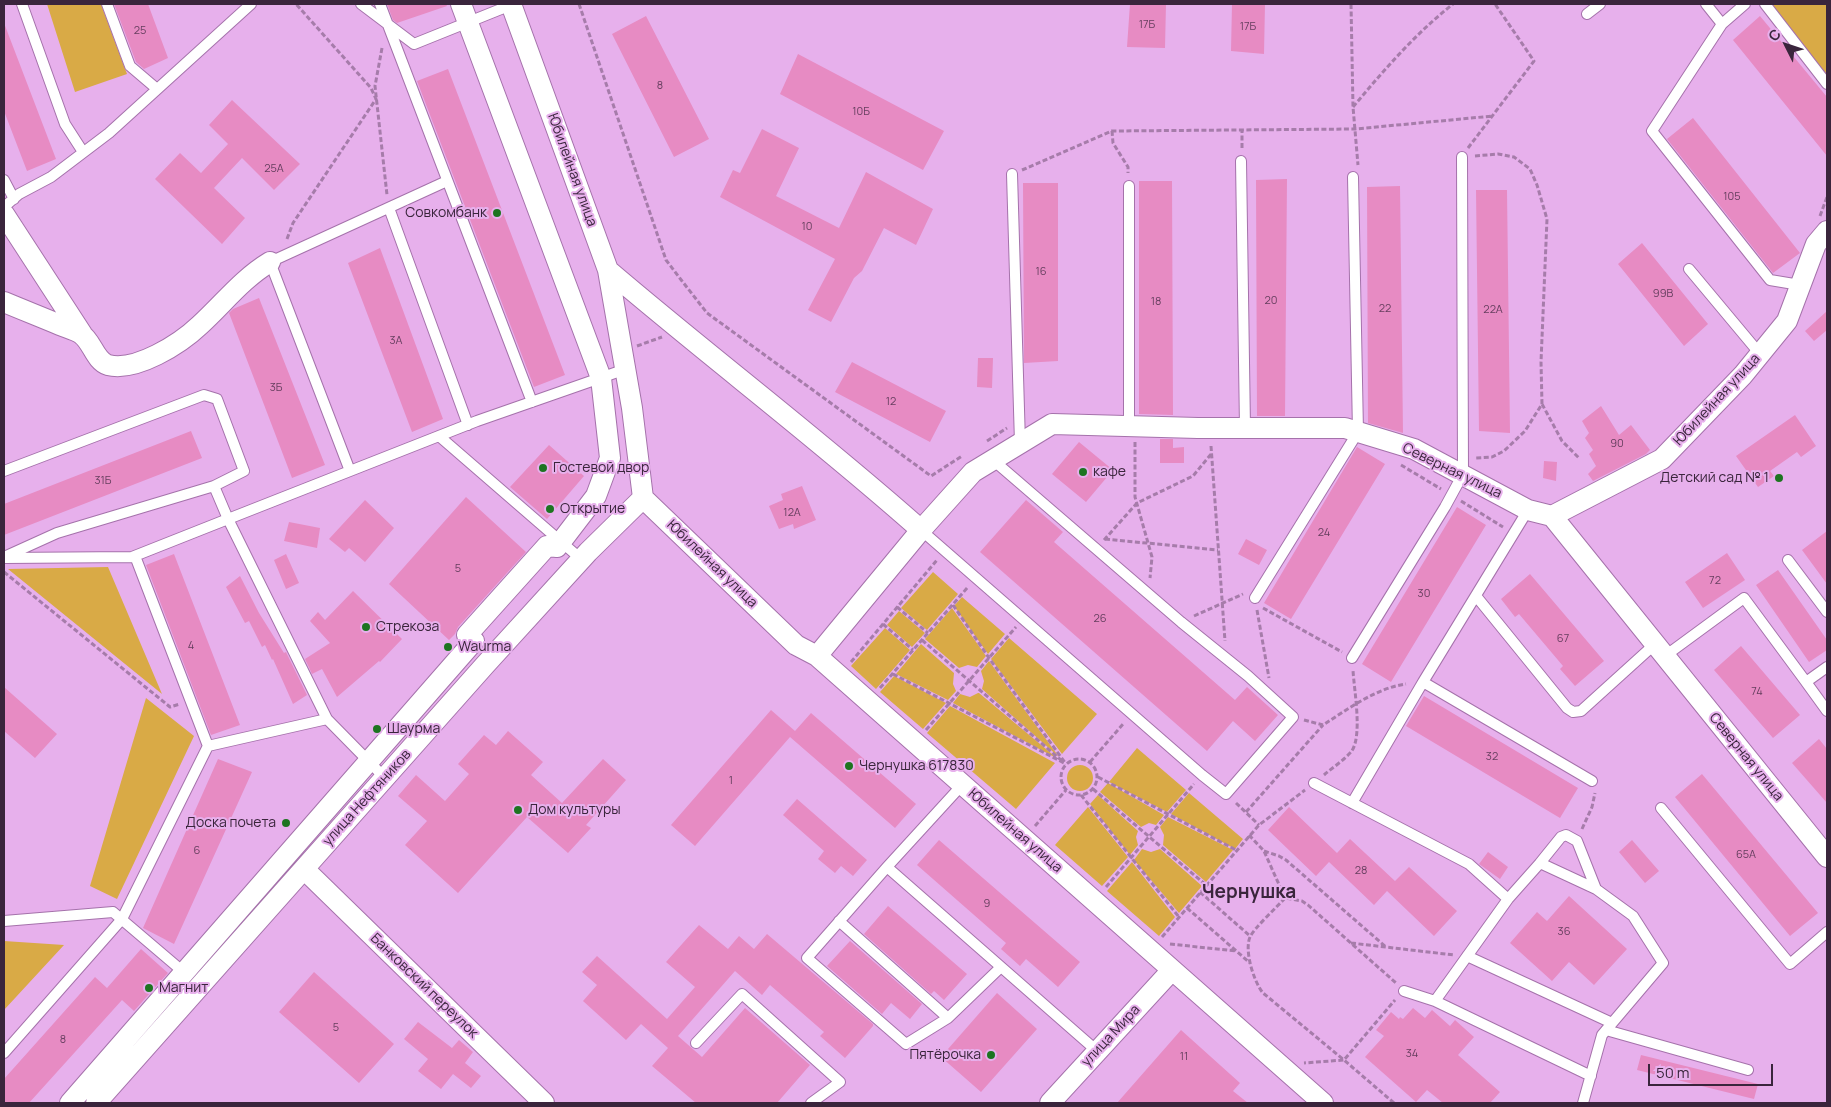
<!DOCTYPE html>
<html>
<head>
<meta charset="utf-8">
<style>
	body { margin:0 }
	#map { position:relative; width:1831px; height:1107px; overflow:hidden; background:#e7b0ec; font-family:Manrope,sans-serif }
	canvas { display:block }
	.frame { position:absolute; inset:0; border:5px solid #3a253c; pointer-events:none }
	.north { position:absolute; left:1761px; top:20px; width:50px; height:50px; -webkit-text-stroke:4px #e7b0ec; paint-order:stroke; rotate:311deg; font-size:14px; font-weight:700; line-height:20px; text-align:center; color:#3a253c }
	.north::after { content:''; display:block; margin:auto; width:18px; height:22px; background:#3a253c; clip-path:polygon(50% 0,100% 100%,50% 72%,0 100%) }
	.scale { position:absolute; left:1648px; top:1064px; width:125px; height:22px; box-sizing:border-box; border:2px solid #3a253c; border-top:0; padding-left:6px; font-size:15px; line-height:18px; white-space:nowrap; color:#3a253c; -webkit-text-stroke:4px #e7b0ec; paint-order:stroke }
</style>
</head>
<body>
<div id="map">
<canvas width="1831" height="1107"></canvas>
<div class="frame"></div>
<div class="north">С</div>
<div class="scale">50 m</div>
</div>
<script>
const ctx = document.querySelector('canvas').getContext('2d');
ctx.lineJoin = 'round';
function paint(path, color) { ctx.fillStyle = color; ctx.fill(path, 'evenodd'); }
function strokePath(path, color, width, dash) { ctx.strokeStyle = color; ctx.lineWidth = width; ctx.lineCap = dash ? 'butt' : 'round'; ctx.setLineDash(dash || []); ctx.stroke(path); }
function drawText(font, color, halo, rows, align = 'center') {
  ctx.font = font + ' Manrope,sans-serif'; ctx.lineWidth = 4; ctx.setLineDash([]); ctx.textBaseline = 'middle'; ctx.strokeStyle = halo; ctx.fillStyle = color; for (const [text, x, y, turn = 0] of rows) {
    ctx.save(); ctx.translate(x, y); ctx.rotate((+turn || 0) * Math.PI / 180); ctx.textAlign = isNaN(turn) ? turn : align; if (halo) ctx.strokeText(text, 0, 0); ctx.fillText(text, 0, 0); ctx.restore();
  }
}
paint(new Path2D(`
	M47,4H101L127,74L75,92Z
	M1770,4H1827V76Z
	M108,567L162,694L8,569Z
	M933,572L958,594L927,630L901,608Z
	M962,597L1005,634L988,654L954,606Z
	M952,608L986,656L977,667L968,665L959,668L925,639Z
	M899,611L925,633L912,647L887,625Z
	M885,628L910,650L876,689L851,666Z
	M1009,638L1097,714L1062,754L991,659Z
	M921,644L954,673L953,684L956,691L948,700L896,674Z
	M989,661L1059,757L982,689L984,681L981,671Z
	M894,676L946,703L923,729L880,692Z
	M978,693H979L1058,759L953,703L960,694L970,697Z
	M146,698L194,736L117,899L90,886Z
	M950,706L1055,763L1016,809L927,733Z
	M1137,748L1186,790L1167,812L1109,782Z
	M1067 778a13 13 0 1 1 26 0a13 13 0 1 1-26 0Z
	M1108,783L1164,815L1156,825L1149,823L1141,827L1100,792Z
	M1189,793L1243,839L1235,849L1171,814Z
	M1098,795L1138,831L1136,837L1138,845L1130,855L1090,804Z
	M1088,807L1128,857L1102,886L1055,845Z
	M1168,817L1233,850L1206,882L1163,845L1164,835L1160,827Z
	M1142,849L1151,852L1160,849L1202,886L1179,913L1134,860Z
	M1132,862L1175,917L1159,936L1107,891Z
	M4,941L64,945L4,1010Z`), '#d9aa46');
paint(new Path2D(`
	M114,4H148L168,58L144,69L136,62Z
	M387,4H446L447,6L397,23L393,20Z
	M1130,4H1166L1165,48L1127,47Z
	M1232,4H1265L1264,54L1231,51Z
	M646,16L709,139L674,157L612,34Z
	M1760,16L1827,97V156L1733,40Z
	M4,23L56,159L27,171L4,111Z
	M798,54L944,131L923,170L780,94Z
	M448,69L565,375L534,387L417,81Z
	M232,100L300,164L274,190L242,158L214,188L245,218L222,244L155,179L180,153L201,173L228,144L209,125Z
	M1693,118L1800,253L1773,273L1667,139Z
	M762,129L799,148L776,196L839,228L866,172L933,209L916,245L884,228L862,271L854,278L831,322L808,310L835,259L720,197L733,170L740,173Z
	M1287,179L1285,416H1257L1256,180Z
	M1139,181H1172L1173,415L1139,414Z
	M1023,183H1058V361L1024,363Z
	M1400,186L1403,433L1368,423L1367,187Z
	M1476,190H1507L1510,433L1479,431Z
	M1642,243L1708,324L1684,346L1618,264Z
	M380,248L443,419L412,432L348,263Z
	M259,298L325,465L292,478L229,313L233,309Z
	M1827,311V330L1814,341L1805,331Z
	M978,358H993L992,388L977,387Z
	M852,362L946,411L930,442L835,392Z
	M1601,406L1619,435L1631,425L1650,450L1646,454L1593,481L1588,474L1596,466L1589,454L1593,450L1585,438L1589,433L1582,421Z
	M1795,415L1816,446L1801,457L1797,452L1770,471L1774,476L1758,487L1736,456Z
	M191,431L202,458L4,535V504Z
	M1160,439H1173V448L1184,447V463H1160Z
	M1079,442L1113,470L1086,502L1052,474Z
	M549,445L584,476L547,519L510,487Z
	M1357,447L1385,464L1291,619L1264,603Z
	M1544,461L1557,462L1556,481L1543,478Z
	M802,486L816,520L794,529L793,524L779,529L769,506L783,500L781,494Z
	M466,497L526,552L458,627L455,634L449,640L389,584Z
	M365,500L394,528L365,562L349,548L345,552L329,539Z
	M1026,500L1063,532L1054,542L1235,700L1247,687L1278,715L1255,741L1233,721L1207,751L980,552Z
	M1457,507L1486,525L1391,682L1362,664Z
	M289,522L320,528L317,548L284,541Z
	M1827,531V584L1802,550Z
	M1246,539L1267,550L1259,565L1238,554Z
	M1727,553L1745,580L1703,608L1685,582Z
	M174,554L240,725L211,735L146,565Z
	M286,554L299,583L286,589L274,560Z
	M1778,570L1827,640V650L1809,662L1756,585Z
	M1530,574L1604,661L1575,686L1560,669L1563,666L1519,614L1515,617L1501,599Z
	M240,576L259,613L284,653L286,652L307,695L293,704L273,659L272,660L265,645L262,647L249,621L245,623L226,587Z
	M353,591L402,639L380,662L379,661L337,697L322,669L312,674L305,659L330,643L310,621L318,612L325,620Z
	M1741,646L1800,715L1773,738L1714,670Z
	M4,687L57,734L35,758L4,731Z
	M1424,696L1578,788L1560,818L1406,726Z
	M771,710L795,731L811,713L916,804L895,828L790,737L695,846L671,825Z
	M508,731L543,762L531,775L562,803L603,759L626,780L586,825L591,828L568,853L527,817L458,893L405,845L427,821L398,796L416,775L445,801L469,774L458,764L484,735L496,745Z
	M1819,739L1827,749V803L1792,763Z
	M218,759L252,772L174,944L143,928Z
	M1702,774L1818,913L1790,936L1675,797Z
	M797,799L867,860L853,876L841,866L835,873L818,859L824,851L783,815Z
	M1289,807L1337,853L1350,839L1395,881L1409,867L1457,911L1434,936L1387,891L1374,905L1329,862L1316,876L1268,830Z
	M939,840L1080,962L1058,987L1026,959L1020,966L1001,949L1006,943L917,865Z
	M1632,840L1659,871L1645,883L1619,852Z
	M1488,852L1508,867L1500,879L1479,864Z
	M1569,896L1627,949L1594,985L1569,962L1552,981L1510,943L1537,912L1547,921Z
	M888,906L967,974L944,1000L934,991L931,994L864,934Z
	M699,925L728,949L739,936L754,949L767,934L873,1024V1026L845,1058L820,1036L824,1032L770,985L762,995L735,971L678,1036L702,1057L745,1008L810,1065L777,1103H696L652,1066L668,1048L641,1024L626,1040L583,1001L597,985L582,972L597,956L667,1019L695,987L666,962Z
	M850,941L922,1004L910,1019L891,1003L882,1014L827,966Z
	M141,949L168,973L134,1011L122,1000L29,1103H4V1079L95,977L107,988Z
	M314,972L394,1044L359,1083L279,1012Z
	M997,993L1037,1029L981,1092L941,1057Z
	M1413,1008L1425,1018L1432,1010L1450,1026L1455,1020L1474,1037L1458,1055L1500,1092L1490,1103H1443L1427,1090L1416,1102L1365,1057L1384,1036L1376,1030L1391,1012L1399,1019L1400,1017L1403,1019Z
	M418,1022L452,1048L459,1040L473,1052L465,1063L481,1076L471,1088L453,1074L441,1089L418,1071L428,1059L404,1039Z
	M1181,1030L1240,1083L1233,1091L1248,1103H1117Z
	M1641,1055L1758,1084L1754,1099L1637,1070Z`), '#e78bc3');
const lane = new Path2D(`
	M22,4L65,124L83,152
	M107,4L130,66L157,89
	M361,4L414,44L511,5
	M380,4L532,402
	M1706,4L1722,24
	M1745,4L1722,24L1652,131L1770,280L1800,285
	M1765,4L1827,84
	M1587,14L1600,4
	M1241,161L1245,428
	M1012,174L1020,443
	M4,180L14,199
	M4,207L19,194L51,177L109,133L251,4
	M389,208L468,425
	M1689,269L1760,354
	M1129,426V186
	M439,436L581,559
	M4,471L204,395L217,399L244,471L214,486
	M350,471L270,262L447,181
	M1528,510L1423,682L1592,781
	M921,530L1202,775L1226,794L1293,717L1248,676L1181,622L993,460
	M135,556L208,746
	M4,557L57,533L214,486L228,519L132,557L4,558
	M1788,560L1827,612
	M1476,596L1567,708L1573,712L1581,711L1655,644
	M1255,598L1358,432L1353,177
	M1665,656L1744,598L1806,682L1827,667
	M1352,658L1445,507L1463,474L1462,157
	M1806,682L1827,711
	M385,778L327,719L228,519L477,421L626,369
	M1314,783L1469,864L1508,899L1540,863L1596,889L1633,916L1663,963L1602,1035L1583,1103
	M962,785L887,867L807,958L906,1044L948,1018L1001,967
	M1352,803L1423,682
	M1661,808L1790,964L1827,932
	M1540,863L1561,837L1566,835L1577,841L1596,889
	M887,867L1097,1051
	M1508,899L1435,1001L1591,1076
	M4,921L113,912L187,975
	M839,921L948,1018
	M1467,956L1612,1023
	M1404,991L1435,1001
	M1606,1030L1748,1070
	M696,1043L742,994L840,1082L811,1103
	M4,1053L122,919L208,746L327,719`);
const street = new Path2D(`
	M511,4L608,270L632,408L643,498
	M4,214L82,334
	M608,270C711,358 820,440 921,530
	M4,302C23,310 41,317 60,325C67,328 76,330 81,334C92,341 95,361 108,365C136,372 180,344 200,325C224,303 242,279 270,262
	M643,498L796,645L817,656L1323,1103
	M1552,516L1662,459L1743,375L1787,321L1816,244L1827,231
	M817,656L921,530L973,472L1052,424L1198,428H1345L1414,449L1528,510L1552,516L1827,857
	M304,869L544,1103
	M70,1103L474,641L467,635L547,546L557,547L596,496L610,458L601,378L461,4
	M96,1103L485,665L588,552L643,498
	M1050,1103L1172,970`);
strokePath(lane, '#a572ab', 12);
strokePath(street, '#a572ab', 22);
strokePath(new Path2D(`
	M579,4L666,260L682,281L707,313L931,476L962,456
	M1351,4L1353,107L1358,165
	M382,48L375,86L387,195
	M1353,107C1384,70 1415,34 1453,4
	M1112,131L1113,143L1128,167V173
	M1242,148V130
	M1468,148L1534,61L1495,4
	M1475,156L1498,154L1514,157L1530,169L1537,185L1547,219L1541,362L1542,404L1525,431L1504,451L1492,457L1475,458
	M1022,170L1112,131L1355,129L1493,116
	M1820,216L1827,197
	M287,239L293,223L376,99L371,88L296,4
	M637,346L662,337
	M1542,404L1562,441L1580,459
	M987,441L1007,428
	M1135,442V497L1152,557L1150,578
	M1211,446L1225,641
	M1401,465L1441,489
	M1461,501L1503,527
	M1105,539L1218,550
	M1104,540L1137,503L1193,476L1212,453
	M4,572L170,707L180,704
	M953,605L989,658L1066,764
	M897,607L928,633
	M1263,608L1342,652
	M1257,610L1269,678
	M1194,616L1243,594
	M883,624L913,650
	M922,640L1062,761
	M851,662L937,560
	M893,674L1066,764
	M880,688L968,587
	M1304,720L1323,725C1348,709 1376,688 1406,684
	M926,730L1016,627
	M1061 777a18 18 0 1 1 36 0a18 18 0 1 1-36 0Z
	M1090,762L1124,723
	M1324,775C1332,768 1343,761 1351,752C1363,737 1354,690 1353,670
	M1098,777L1236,850
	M1093,789L1206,885
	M1081,795L1179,917
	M1236,803L1259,825
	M1246,812L1323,725
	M1035,826L1066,790
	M1582,829L1592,807L1595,793
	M1249,835L1264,851L1285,898L1302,901L1308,905L1396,983
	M1264,851L1279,856L1286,860L1386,947
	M1106,887L1194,784
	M1200,892L1250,936
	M1285,898C1277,907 1254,928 1250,937C1244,951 1254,982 1263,993L1344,1060L1304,1063
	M1187,908L1250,963
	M1162,937L1259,825L1305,790
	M1351,943L1454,955
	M1170,944L1236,951
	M1394,1103L1344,1060L1395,1000`), '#a67caa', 3, [5, 2.5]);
strokePath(lane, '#fff', 10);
strokePath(street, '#fff', 20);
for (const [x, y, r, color] of [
	[497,213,5,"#1d7420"],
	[543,468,5,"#1d7420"],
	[1083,472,5,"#1d7420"],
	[1779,478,5,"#1d7420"],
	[550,509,5,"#1d7420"],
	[366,627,5,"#1d7420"],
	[448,647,5,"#1d7420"],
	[377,729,5,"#1d7420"],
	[849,766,5,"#1d7420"],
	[518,810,5,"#1d7420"],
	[286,823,5,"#1d7420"],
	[149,988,5,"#1d7420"],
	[991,1055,5,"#1d7420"]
]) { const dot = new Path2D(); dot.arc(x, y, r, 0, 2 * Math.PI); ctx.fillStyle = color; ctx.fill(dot); strokePath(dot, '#e7b0ec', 2); }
drawText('11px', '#653e5e', null, [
	["17Б",1147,25],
	["17Б",1248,27],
	["25",140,31],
	["8",660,86],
	["10Б",861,112],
	["25А",274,169],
	["105",1732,197],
	["10",807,227],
	["16",1041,272],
	["99В",1663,294],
	["20",1271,301],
	["18",1156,302],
	["22",1385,309],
	["22А",1493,310],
	["3А",396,341],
	["3Б",276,388],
	["12",891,402],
	["90",1617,444],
	["31Б",103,481],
	["12А",792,513],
	["24",1324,533],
	["5",458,569],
	["72",1715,581],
	["30",1424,594],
	["26",1100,619],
	["67",1563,639],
	["4",191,646],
	["74",1757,692],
	["32",1492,757],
	["1",731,781],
	["6",197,851],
	["65А",1746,855],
	["28",1361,871],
	["9",987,904],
	["36",1564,932],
	["5",336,1028],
	["8",63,1040],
	["34",1412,1054],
	["11",1184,1057]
]);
drawText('14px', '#3a253c', '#e7b0ec', [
	["Юбилейная улица",572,170,70],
	["Юбилейная улица",1717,400,-47],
	["Северная улица",1452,471,26],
	["Юбилейная улица",712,564,44],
	["Северная улица",1746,757,51],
	["улица Нефтяников",367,798,-48],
	["Юбилейная улица",1015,831,41],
	["Банковский переулок",424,986,44],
	["улица Мира",1111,1036,-47]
]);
drawText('14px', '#3a253c', '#e7b0ec', [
	["Совкомбанк",487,213,"right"],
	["Гостевой двор",553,468],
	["кафе",1093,472],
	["Детский сад № 1",1769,478,"right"],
	["Открытие",560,509],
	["Стрекоза",376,627],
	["Waurma",458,647],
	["Шаурма",387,729],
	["Чернушка 617830",859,766],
	["Дом культуры",528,810],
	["Доска почета",276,823,"right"],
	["Магнит",159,988],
	["Пятёрочка",981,1055,"right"]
], 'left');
drawText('bold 19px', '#3a253c', '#e7b0ec', [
	["Чернушка",1249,893]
]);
</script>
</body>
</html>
